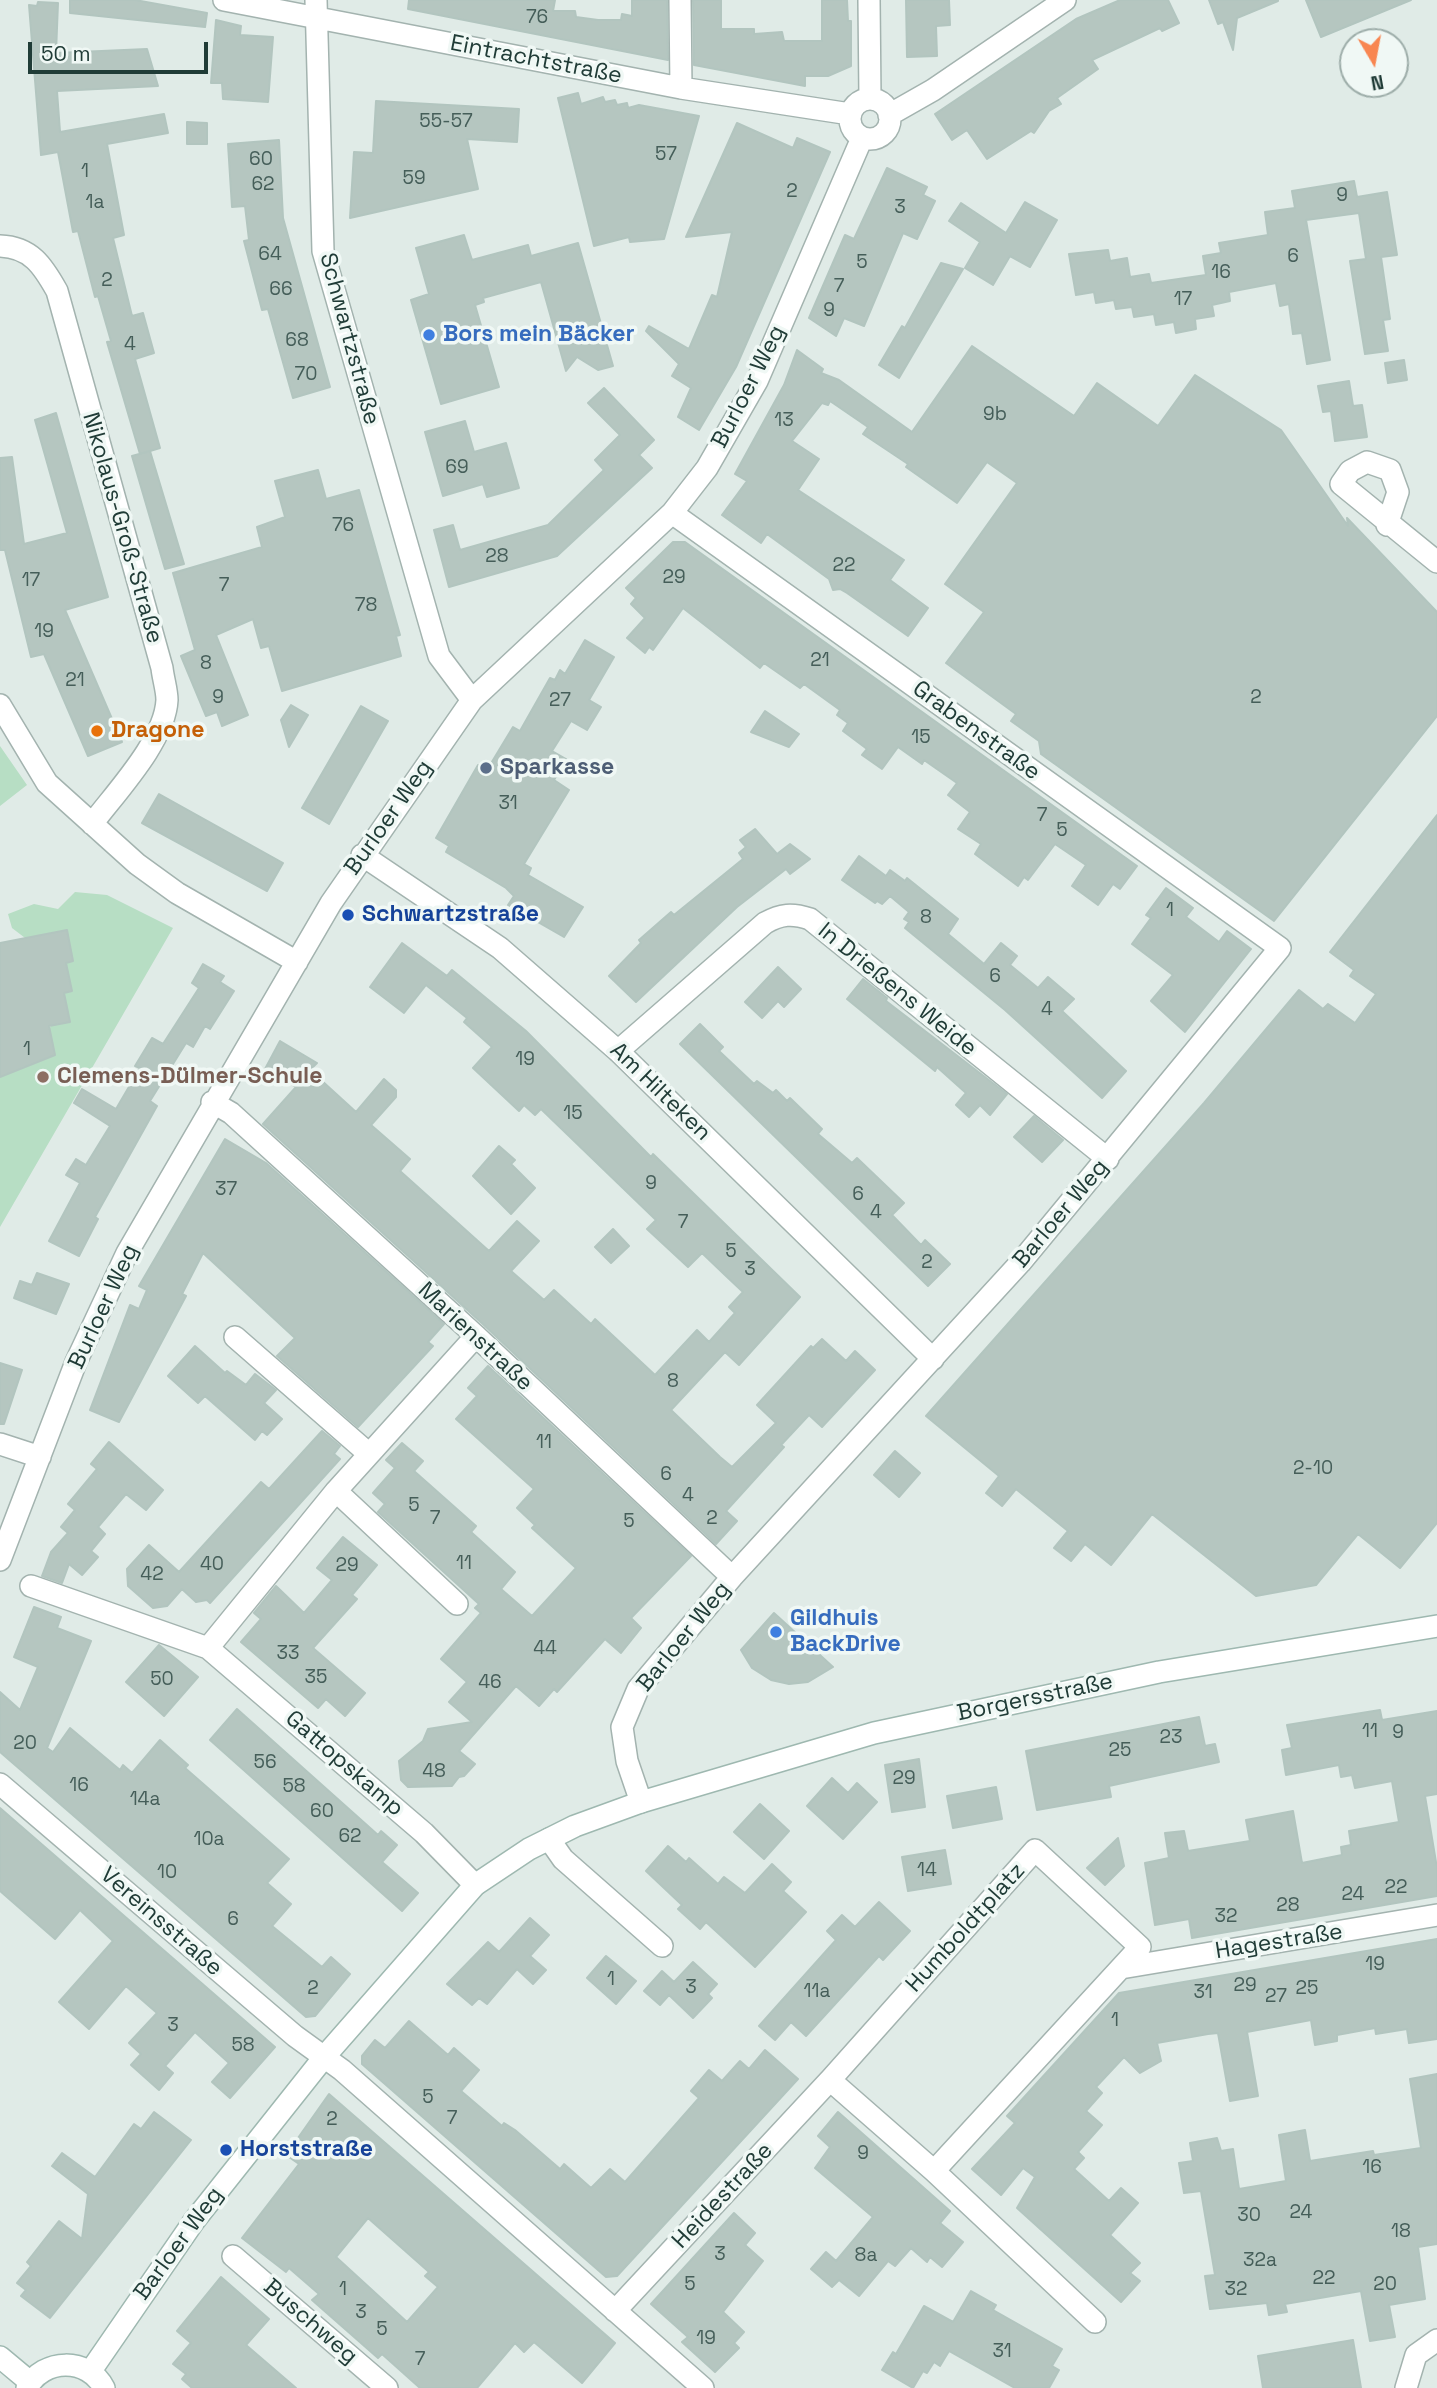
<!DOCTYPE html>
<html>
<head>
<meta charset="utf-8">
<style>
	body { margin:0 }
	#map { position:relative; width:1437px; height:2388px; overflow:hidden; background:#e0ebe7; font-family:"Space Grotesk",sans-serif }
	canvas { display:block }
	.north { position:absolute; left:1339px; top:28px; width:70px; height:70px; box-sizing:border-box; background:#f0f8f5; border:2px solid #9dada9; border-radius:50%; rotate:170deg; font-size:19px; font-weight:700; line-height:28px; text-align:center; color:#203c37 }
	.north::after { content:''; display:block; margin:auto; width:24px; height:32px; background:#f88651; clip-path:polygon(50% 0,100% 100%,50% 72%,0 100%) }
	.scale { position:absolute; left:28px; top:42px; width:180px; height:32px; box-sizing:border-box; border:4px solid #203c37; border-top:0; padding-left:9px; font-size:21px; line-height:24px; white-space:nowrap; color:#203c37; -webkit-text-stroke:5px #f0f8f5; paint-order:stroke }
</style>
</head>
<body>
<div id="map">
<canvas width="1437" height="2388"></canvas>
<div class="north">N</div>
<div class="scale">50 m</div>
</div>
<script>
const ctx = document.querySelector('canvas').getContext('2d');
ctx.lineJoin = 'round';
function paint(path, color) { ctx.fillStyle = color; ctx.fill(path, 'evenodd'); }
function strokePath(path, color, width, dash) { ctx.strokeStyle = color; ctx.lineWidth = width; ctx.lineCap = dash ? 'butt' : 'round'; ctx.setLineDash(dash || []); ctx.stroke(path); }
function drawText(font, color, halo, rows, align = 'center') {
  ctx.font = font + ' "Space Grotesk",sans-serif'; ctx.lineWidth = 7; ctx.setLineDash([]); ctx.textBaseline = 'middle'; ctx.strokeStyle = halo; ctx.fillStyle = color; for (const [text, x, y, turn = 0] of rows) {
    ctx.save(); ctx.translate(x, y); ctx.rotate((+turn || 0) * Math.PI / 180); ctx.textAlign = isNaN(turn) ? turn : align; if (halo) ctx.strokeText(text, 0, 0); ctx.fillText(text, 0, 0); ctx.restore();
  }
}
paint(new Path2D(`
	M0,746L27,785L0,806Z
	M75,892L107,895L173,928L0,1227V1072L41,1047L58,1011L33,944L12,928L8,914L34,904L58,909Z`), '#b7dec4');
const building = new Path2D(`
	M70,0H135L207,13L205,27L70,13Z
	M409,0H555L553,11H575L576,17L598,20H621L622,14L632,16V0H667L668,60L408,9Z
	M693,0H721V29H754V34L782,32L784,41H822V0H847L848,21H851V66L828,76H805V86L694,65Z
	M906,0H949L950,25L936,26L937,56L907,57Z
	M1120,0H1168L1179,23L1162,31L1160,28L1092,60L1098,69L1057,98L1061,104L1049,111L1034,133L1031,131L987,159L967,130L952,140L935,114L1076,19Z
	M1209,0H1278V1L1237,18L1233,50L1223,22L1218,24Z
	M1306,0H1411L1321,37Z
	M38,2L58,3L56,53L147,49L158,86L57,91L60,132L164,114L168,133L107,144L124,235L113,238L132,316L143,313L154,353L135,359L160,448L140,454L107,342L111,341L98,296L95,297L78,231L73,232L58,152L41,155L29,5L37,6Z
	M216,20L241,26L240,35L273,37L268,102L223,99L222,83H211Z
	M578,93L581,104L603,97L605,102L615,100L617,105L627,103L628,108L639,105L699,116L664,239L630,242L629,237L594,246L558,98Z
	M376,101L519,109L517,142L467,139L478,189L350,218L354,152L373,153Z
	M187,122L207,123V144H187Z
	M737,123L793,148L797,138L830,152L736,367L699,430L678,417L691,388L672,376L679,364L646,331L649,326L689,349L712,295L717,297L732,232L686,237Z
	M279,140L283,218L330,387L293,398L268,309L262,310L244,241L249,240L245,206L232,207L228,144Z
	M887,168L927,187L923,195L935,201L917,239L903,233L864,326L844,318L836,336L809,318L845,235L854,239Z
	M1354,181L1357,197L1387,192L1397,255L1381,257L1390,319L1383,320L1388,351L1365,354L1350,261L1366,259L1359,213L1306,220L1330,360L1307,364L1302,333L1293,334L1289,304L1280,306L1276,283L1229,292L1230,301L1212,305L1214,316L1195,319L1196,329L1176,333L1174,322L1156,325L1154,314L1134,317L1132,307L1116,309L1114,300L1096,303L1094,292L1076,295L1069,254L1108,250L1110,261L1127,258L1130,277L1149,274L1151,283L1206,275L1203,256L1221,253L1219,243L1268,235L1265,212L1295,208L1292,191Z
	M1025,202L1057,220L1030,267L1010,256L993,285L965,268L980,242L949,221L961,203L1006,233Z
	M464,235L472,260L528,245L531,256L578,243L613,366L598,370L577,357L566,371L541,282L483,298L484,302L475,305L499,387L441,404L411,300L429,294L416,248Z
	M941,263L963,269L899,378L879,365L902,326L905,328Z
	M972,346L1074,416L1097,383L1158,426L1195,375L1281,430L1348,526L1347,518L1437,612V716L1274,921L1041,754L1039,741L1011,721L1016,714L946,663L984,612L945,584L1017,483L987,462L957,503L906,467L908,464L863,434L868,427L830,401L828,405L822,403L792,441L819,459L798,490L904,560L890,580L928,608L908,636L847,593L840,589L833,590L829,579L767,534L761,543L722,515L747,481L735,474L784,385L797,350L823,369L821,373L839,380L912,432Z
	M1404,360L1407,380L1388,383L1385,363Z
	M1349,381L1353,406L1362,405L1367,437L1335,441L1331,411L1323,412L1318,386Z
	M604,388L654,440L639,455L652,468L557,556L449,587L434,530L453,525L460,550L548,525L604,470L595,460L620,435L588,403Z
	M56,413L108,597L65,610L122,742L88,756L44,654L31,657L5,550H0V458L12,457L24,544L67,533L35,420Z
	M465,421L474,452L506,443L519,488L487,497L483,484L443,496L425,432Z
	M150,451L184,564L165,569L132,456Z
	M318,470L326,499L359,490L400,635L396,636L401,656L282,691L269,646L261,648L253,619L216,635L248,715L222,726L217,712L206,716L181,656L195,650L173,573L262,547L257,527L285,517L275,481Z
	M673,542H685L1137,866L1120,889L1113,884L1098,905L1072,886L1086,865L1055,844L1028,880L1024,877L1018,886L975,854L981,844L958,829L970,812L948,795L957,783L924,760L922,764L898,747L882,769L862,755L867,749L843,731L848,723L837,715L840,710L804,684L800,688L764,663L760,668L683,608L653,650L649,647L645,653L627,638L645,618L631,604L636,598L626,588Z
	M585,640L614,657L589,700L601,707L587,730L571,721L552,751L566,759L554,780L569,790L524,864L531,868L528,875L583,907L564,937L508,905L514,896L506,888L446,852L449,846L436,838L478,765L487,770L513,727L520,731L550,678L555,680L560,670L565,674Z
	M291,705L308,715L289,747L281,720Z
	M361,706L388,721L329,824L302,808Z
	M765,711L799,734L789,747L751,732Z
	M159,794L283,863L267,891L142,823Z
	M1437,815V1523L1400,1568L1358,1534L1316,1585L1256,1596L1152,1514L1111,1565L1085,1544L1071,1561L1054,1548L1068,1531L1016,1489L1002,1506L986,1493L999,1476L926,1416L1204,1103L1299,990L1323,1009L1328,1004L1355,1023L1376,994L1350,976L1354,970L1330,952Z
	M755,829L777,854L790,844L810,859L790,874L786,869L737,907L636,1002L609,976L641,943L639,940L671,912L674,915L743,859L739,853L746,847L740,840Z
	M859,856L886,876L890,870L905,881L907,878L958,919L948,934L984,964L1001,943L1017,956L1010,965L1038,988L1048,977L1074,999L1062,1011L1126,1071L1102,1098L1005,1010L905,928L909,922L904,919L909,912L890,896L882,904L877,901L875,903L842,880Z
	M1166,888L1193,908L1186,917L1219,942L1227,931L1251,949L1185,1032L1151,1001L1173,975L1132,944L1151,918L1146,915Z
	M67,930L73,961L66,963L72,991L64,993L70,1022L49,1026L55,1055L0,1077V943Z
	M402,943L447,976L452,970L526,1031L651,1157L653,1154L800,1297L739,1365L725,1352L671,1410L720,1457L732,1467L776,1423L757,1405L811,1346L813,1348L822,1339L846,1361L855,1351L875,1370L822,1427L809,1415L781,1445L784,1447L726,1511L737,1521L716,1544L485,1326L263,1124L296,1087L265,1069L280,1041L317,1063L310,1070L356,1112L384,1079L396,1090V1097L371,1125L410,1159L400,1171L489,1251L517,1221L539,1241L511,1271L544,1300L554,1290L591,1324L595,1319L655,1375L697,1330L709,1342L735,1313L729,1307L743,1292L726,1276L702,1253L688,1267L647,1229L656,1220L541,1109L535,1115L524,1105L519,1111L473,1068L492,1047L464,1022L467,1018L426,985L404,1013L370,987Z
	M203,964L224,976L220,982L234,991L210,1029L205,1026L193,1047L186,1043L150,1101L157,1106L95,1217L98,1219L79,1256L49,1241L80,1183L66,1175L76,1159L86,1165L110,1126L74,1103L82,1089L116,1109L140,1068L135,1066L152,1038L163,1044L199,988L192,983Z
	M778,967L801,989L784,1007L778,1001L762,1018L745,1002Z
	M863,979L887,998L886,1001L1007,1094L990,1115L980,1105L969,1117L956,1105L966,1093L937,1067L935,1071L847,999Z
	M700,1024L723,1047L719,1051L754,1084L757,1081L773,1093L776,1090L787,1101L790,1098L822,1129L818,1134L852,1163L857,1158L904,1203L892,1215L921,1245L925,1240L950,1264L928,1286L680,1044Z
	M1034,1116L1063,1140L1042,1162L1014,1137Z
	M225,1139L266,1163L444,1324L428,1342L433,1346L358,1427L277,1356L295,1338L203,1253L182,1294L186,1296L119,1422L90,1410L130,1305L139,1309L147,1290L139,1286Z
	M499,1146L515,1160L511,1164L535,1188L511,1214L473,1176Z
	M613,1229L629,1246L611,1263L595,1247Z
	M37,1273L69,1284L56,1314L14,1298L20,1281L32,1285Z
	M195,1346L225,1373L227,1371L246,1385L255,1374L276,1390L264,1403L282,1419L267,1435L262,1431L255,1440L205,1396L198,1403L168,1376Z
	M0,1363L22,1370L4,1424H0Z
	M488,1366L691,1556L631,1618L641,1628L621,1653L605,1639L557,1692L554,1689L539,1706L516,1686L459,1751L475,1764L464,1776L459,1777L452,1786L408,1787L401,1780L399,1761L423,1741L428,1729L472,1722L449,1702L467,1682L441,1659L481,1613L475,1608L479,1604L378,1512L385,1504L373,1493L395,1468L386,1460L402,1443L423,1461L414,1471L476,1526L471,1532L515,1572L501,1589L532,1616L576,1568L532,1528L535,1525L517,1508L534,1489L456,1419L477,1396L468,1388Z
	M322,1431L340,1446L334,1454L340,1459L210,1603L207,1600L196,1602L182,1589L167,1606L153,1608L128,1586L127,1569L149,1545L179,1572L261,1482L269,1489Z
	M109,1442L163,1490L146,1510L126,1494L98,1527L105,1534L91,1551L98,1557L82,1575L69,1564L62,1583L42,1576L51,1552L68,1533L61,1527L75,1510L68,1504L97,1469L91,1464Z
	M895,1451L920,1473L899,1497L874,1475Z
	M343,1537L377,1565L352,1595L357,1599L313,1648L365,1693L345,1716L326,1699L318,1708L241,1642L261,1619L254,1613L276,1586L304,1613L332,1580L317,1568Z
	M34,1607L61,1617L57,1628L91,1641L47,1748L53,1752L70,1728L120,1770L123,1765L132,1773L160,1740L188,1765L185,1768L289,1859L267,1883L291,1904L272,1926L322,1967L331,1957L350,1974L315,2016L306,2017L0,1752V1692L20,1710L38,1667L14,1657Z
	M774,1613L833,1667L808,1682L789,1684L771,1680L752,1668L741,1650Z
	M159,1645L198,1677L164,1716L126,1682Z
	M237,1709L378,1835L381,1831L397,1845L382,1862L418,1893L402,1911L210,1740Z
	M1380,1710L1382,1720L1437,1711V1794L1425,1796L1437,1868V1896L1192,1938L1189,1919L1155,1925L1145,1863L1169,1858L1165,1833L1184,1831L1188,1851L1250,1841L1246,1820L1293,1811L1302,1863L1342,1855L1341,1847L1351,1845L1349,1831L1399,1822L1392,1781L1355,1788L1352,1775L1341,1777L1339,1765L1286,1775L1282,1750L1292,1748L1287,1725Z
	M1199,1717L1205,1746L1215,1744L1219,1762L1109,1786L1111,1797L1037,1810L1026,1751Z
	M919,1759L925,1807L892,1812L885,1765Z
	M832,1778L848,1793L857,1783L877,1802L843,1839L807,1806Z
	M996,1787L1002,1819L953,1828L947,1796Z
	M760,1804L789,1831L764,1859L734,1832Z
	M0,1808L275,2047L230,2098L212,2082L229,2063L195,2032L165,2066L173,2073L159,2090L131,2065L141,2054L129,2043L157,2013L126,1986L89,2029L59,2002L113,1941L80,1910L55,1939L0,1891Z
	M1118,1838L1124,1866L1105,1885L1087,1868Z
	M668,1846L686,1862L689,1858L718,1884L724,1877L745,1893L772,1864L791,1882L783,1891L806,1912L755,1967L706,1922L700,1929L678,1909L682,1905L646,1871Z
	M945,1850L951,1884L908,1891L902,1857Z
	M879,1902L910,1931L883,1960L879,1956L806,2036L791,2022L775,2040L759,2026L836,1940L827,1931L842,1915L855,1927Z
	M530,1918L549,1935L530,1956L546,1970L533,1984L517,1969L487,2004L479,1998L472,2005L447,1984L488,1942L499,1952Z
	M1437,1939V2039L1409,2043L1407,2029L1376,2034L1375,2028L1337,2035V2041L1315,2045L1311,2020L1247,2032L1258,2096L1230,2101L1218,2033L1208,2034L1157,2043L1161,2061L1140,2073L1124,2057L1096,2087L1102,2093L1086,2111L1102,2125L1078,2152L1084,2158L1074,2169L1109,2201L1121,2188L1138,2203L1110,2235L1140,2263L1130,2273L1140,2281L1121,2302L1017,2208L1035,2177L1023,2168L1001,2195L972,2169L1015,2123L1007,2116L1119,1993Z
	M606,1956L636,1981L616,2004L587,1978Z
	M693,1962L717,1984L708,1994L712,1998L693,2018L669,1995L660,2005L644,1991L662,1971L674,1982Z
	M409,2021L448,2055L454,2048L479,2070L461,2091L502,2126L504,2123L515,2130L560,2169L564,2164L591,2188L610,2169L625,2182L699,2098L691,2091L709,2070L722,2081L740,2061L749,2069L765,2050L798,2079L617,2276L606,2277L362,2064V2056L375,2040L385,2048Z
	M1437,2074V2244L1418,2247L1425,2299L1389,2305L1395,2337L1370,2341L1361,2291L1285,2304L1287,2312L1269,2315L1267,2303L1210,2309L1205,2276L1215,2275L1201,2191L1184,2193L1179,2163L1193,2161L1190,2143L1217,2138L1221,2151L1233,2149L1239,2189L1286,2181L1279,2135L1305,2130L1310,2161L1373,2151L1374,2155L1421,2148L1410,2079Z
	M329,2094L615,2343L582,2383L534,2342L524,2352L515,2343L477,2388H420L382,2354L378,2358L312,2300L319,2294L289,2268L286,2272L242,2238L299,2164L286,2155ZM368,2218L429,2272L425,2276L438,2287L407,2322L336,2257Z
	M154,2112L191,2140L50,2318L21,2296L26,2290L17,2283L31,2266L27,2262L59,2221L82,2239L88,2194L52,2166L62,2153L95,2177L134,2124L141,2129Z
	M838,2112L950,2211L940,2223L963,2242L942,2267L930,2257L927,2262L911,2248L895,2266L888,2261L859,2296L839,2280L832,2287L811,2269L826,2252L836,2261L873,2217L815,2168L830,2147L818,2136Z
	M734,2213L755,2233L745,2245L763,2261L723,2312L744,2332L734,2343L739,2348L715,2372L682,2342L688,2337L651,2304Z
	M221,2277L269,2319L246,2345L296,2388H192L182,2379L186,2374L173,2364L191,2343L177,2331Z
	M971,2291L996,2305L993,2310L1062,2349L1052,2366L1059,2370L1049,2388H1015L949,2351L940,2366L934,2362L927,2373L923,2371L913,2388L882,2370L893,2352L896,2354L924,2306L953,2322Z
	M1353,2340L1361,2388H1263L1258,2356Z`);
paint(building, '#b5c6c0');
strokePath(building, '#b2c5bf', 2);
const street = new Path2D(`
	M224,0L681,88L850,114
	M316,0L323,251L439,656L472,700
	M680,0L681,88
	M869,0L870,98
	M850 119a20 20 0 1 1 40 0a20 20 0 1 1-40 0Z
	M889,115L933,90L1065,0
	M0,246C31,247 43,266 57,291L162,668C163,678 167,690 167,700C165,741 116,792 92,824
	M1387,525L1398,492L1390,470L1367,462L1350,471L1341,484L1437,562
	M0,705L47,783L137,864L177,893L297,962
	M362,855L500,948L618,1051L933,1359
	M618,1051L765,923C781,914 792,913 810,919L1108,1159
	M212,1102L231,1113L476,1336L732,1577
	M235,1337L369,1454
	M0,1444L40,1457
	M336,1491L457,1604
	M0,1560L76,1362L127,1253L331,903L472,700L672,513L707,468L757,381L862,138
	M31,1586L208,1648L424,1833L475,1885
	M208,1648L336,1491L476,1336
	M0,1784L295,2036L342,2070L703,2388
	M641,1802L627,1761L622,1727L638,1689L732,1577L1020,1263L1280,948L672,513
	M549,1839L563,1859L662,1946
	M1121,1968L1437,1915
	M934,2171L830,2080L1035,1850L1140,1947L934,2171L1095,2322
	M233,2256L387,2388
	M615,2311L830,2080
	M1406,2388L1416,2355L1437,2340`);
const secondary = new Path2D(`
	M0,2357L30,2382
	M90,2372L194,2221L325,2056L475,1885L529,1849L575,1826L641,1802L874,1733L1159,1672L1437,1626
	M27,2388C43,2358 88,2357 104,2388`);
strokePath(street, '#a3b3af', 24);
strokePath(secondary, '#9eb8b0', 24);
strokePath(street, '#fff', 21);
strokePath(secondary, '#fff', 21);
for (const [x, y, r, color] of [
	[429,335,7,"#3f7fe0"],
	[97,731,7,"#e8710a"],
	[486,768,7,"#5c6f8a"],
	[348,915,7,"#1a4fb4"],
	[43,1077,7,"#8d6e63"],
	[776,1632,7,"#3f7fe0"],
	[226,2150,7,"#1a4fb4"]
]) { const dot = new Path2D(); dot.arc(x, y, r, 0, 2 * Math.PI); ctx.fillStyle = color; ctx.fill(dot); strokePath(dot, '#f0f8f5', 2.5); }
drawText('19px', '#455e59', null, [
	["76",537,18],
	["55-57",446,122],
	["57",666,155],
	["60",261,160],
	["1",85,172],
	["59",414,179],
	["62",263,185],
	["2",792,192],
	["9",1342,196],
	["1a",95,203],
	["3",900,208],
	["64",270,255],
	["6",1293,257],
	["5",862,263],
	["16",1221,273],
	["2",107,281],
	["7",839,287],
	["66",281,290],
	["17",1183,300],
	["9",829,311],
	["68",297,341],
	["4",130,345],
	["70",306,375],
	["9b",995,415],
	["13",784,421],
	["69",457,468],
	["76",343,526],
	["28",497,557],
	["22",844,566],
	["29",674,578],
	["17",31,581],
	["7",224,586],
	["78",366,606],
	["19",44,632],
	["21",820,661],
	["8",206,664],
	["21",75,681],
	["9",218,698],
	["2",1256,698],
	["27",560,701],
	["15",921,738],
	["31",508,804],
	["7",1042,816],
	["5",1062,831],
	["1",1170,911],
	["8",926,918],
	["6",995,977],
	["4",1047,1010],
	["1",27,1050],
	["19",525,1060],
	["15",573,1114],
	["9",651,1184],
	["37",226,1190],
	["6",858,1195],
	["4",876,1213],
	["7",683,1223],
	["5",731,1252],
	["2",927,1263],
	["3",750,1270],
	["8",673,1382],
	["11",544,1443],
	["2-10",1313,1469],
	["6",666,1475],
	["4",688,1496],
	["5",414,1506],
	["7",435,1519],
	["2",712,1519],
	["5",629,1522],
	["11",464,1564],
	["40",212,1565],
	["29",347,1566],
	["42",152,1575],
	["44",545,1649],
	["33",288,1654],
	["35",316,1678],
	["50",162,1680],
	["46",490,1683],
	["11",1370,1732],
	["9",1398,1733],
	["23",1171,1738],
	["20",25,1744],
	["25",1120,1751],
	["56",265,1763],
	["48",434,1772],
	["29",904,1779],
	["16",79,1786],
	["58",294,1787],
	["14a",145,1800],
	["60",322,1812],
	["62",350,1837],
	["10a",209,1840],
	["14",927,1871],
	["10",167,1873],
	["22",1396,1888],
	["24",1353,1895],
	["28",1288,1906],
	["32",1226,1917],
	["6",233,1920],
	["19",1375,1965],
	["1",611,1980],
	["29",1245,1986],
	["3",691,1988],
	["2",313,1989],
	["25",1307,1989],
	["11a",817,1992],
	["31",1203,1993],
	["27",1276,1997],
	["1",1115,2021],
	["3",173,2026],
	["58",243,2046],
	["5",428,2098],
	["7",452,2119],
	["2",332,2120],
	["9",863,2154],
	["16",1372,2168],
	["24",1301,2213],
	["30",1249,2216],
	["18",1401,2232],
	["3",720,2255],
	["8a",866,2256],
	["32a",1260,2261],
	["22",1324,2279],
	["5",690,2285],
	["20",1385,2285],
	["1",343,2290],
	["32",1236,2290],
	["3",361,2313],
	["5",382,2330],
	["19",706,2339],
	["31",1002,2352],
	["7",420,2360]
]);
drawText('23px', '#203c37', '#f0f8f5', [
	["Eintrachtstraße",536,60,11],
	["Schwartzstraße",349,339,75],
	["Burloer Weg",749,387,-63],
	["Nikolaus-Groß-Straße",122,528,74],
	["Grabenstraße",976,731,36],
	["Burloer Weg",389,818,-55],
	["In Drießens Weide",897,990,39],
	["Am Hilteken",660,1092,44],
	["Barloer Weg",1061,1214,-50],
	["Burloer Weg",104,1307,-65],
	["Marienstraße",475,1337,43],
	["Barloer Weg",684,1637,-51],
	["Borgersstraße",1035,1698,-12],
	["Gattopskamp",344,1764,41],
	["Vereinsstraße",161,1922,41],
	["Humboldtplatz",966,1928,-48],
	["Hagestraße",1279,1942,-9],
	["Heidestraße",723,2196,-47],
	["Barloer Weg",179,2244,-54],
	["Buschweg",310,2322,41]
]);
drawText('bold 23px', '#366cbe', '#f0f8f5', [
	["Bors mein Bäcker",443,335],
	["Gildhuis",790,1619],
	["BackDrive",790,1645]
], 'left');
drawText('bold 23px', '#c56008', '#f0f8f5', [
	["Dragone",111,731]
], 'left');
drawText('bold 23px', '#4e5e75', '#f0f8f5', [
	["Sparkasse",500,768]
], 'left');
drawText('bold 23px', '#164399', '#f0f8f5', [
	["Schwartzstraße",362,915],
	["Horststraße",240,2150]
], 'left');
drawText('bold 23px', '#785e54', '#f0f8f5', [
	["Clemens-Dülmer-Schule",57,1077]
], 'left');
</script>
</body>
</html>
